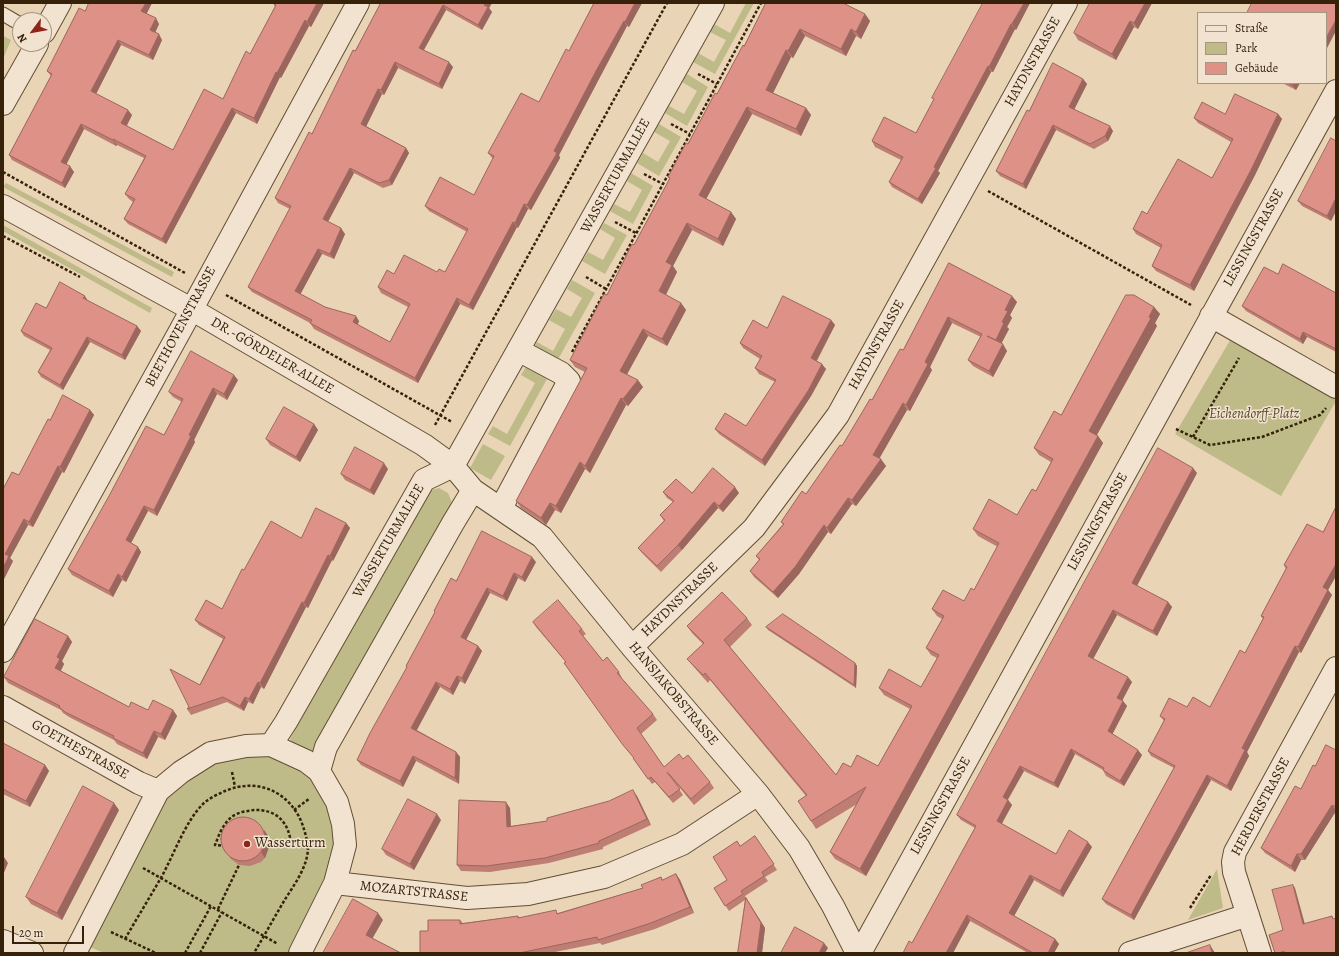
<!DOCTYPE html>
<html>
<head>
<meta charset="utf-8">
<style>
	body { margin:0 }
	#map { position:relative; width:1339px; height:956px; overflow:hidden; background:#e9d4b6; font-family:Alegreya,serif }
	canvas { display:block }
	.frame { position:absolute; inset:0; border:4px solid #36220a; pointer-events:none }
	.legend { position:absolute; left:1197px; top:12px; width:130px; height:72px; box-sizing:border-box; background:#f1e3d0; border:1px solid #a69681; margin:0; padding:5px 7px; list-style:none; font-size:12px; color:#36220a }
	.legend li { display:flex; align-items:center; gap:8px; height:20px }
	.legend b { width:20px; border:1px solid #a69681 }
	.north { position:absolute; left:12px; top:12px; width:40px; height:40px; box-sizing:border-box; background:#f1e3d0; border:1px solid #a69681; border-radius:50%; rotate:238deg; font-size:11px; font-weight:700; line-height:16px; text-align:center; color:#36220a }
	.north::after { content:''; display:block; margin:auto; width:14px; height:18px; background:#8f2418; clip-path:polygon(50% 0,100% 100%,50% 72%,0 100%) }
	.scale { position:absolute; left:12px; top:926px; width:72px; height:18px; box-sizing:border-box; border:2px solid #36220a; border-top:0; padding-left:5px; font-size:12px; line-height:14px; white-space:nowrap; color:#36220a; -webkit-text-stroke:3px #f1e3d0; paint-order:stroke }
</style>
</head>
<body>
<div id="map">
<canvas width="1339" height="956"></canvas>
<div class="frame"></div>
<ul class="legend">
<li><b style="height:5px;background:#f1e3d0"></b>Straße</li>
<li><b style="height:11px;background:#bebb89"></b>Park</li>
<li><b style="height:11px;background:#de9287"></b>Gebäude</li>
</ul>
<div class="north">N</div>
<div class="scale">20 m</div>
</div>
<script>
const ctx = document.querySelector('canvas').getContext('2d');
ctx.lineJoin = 'round';
function paint(path, color) { ctx.fillStyle = color; ctx.fill(path, 'evenodd'); }
function strokePath(path, color, width, dash) { ctx.strokeStyle = color; ctx.lineWidth = width; ctx.lineCap = dash ? 'butt' : 'round'; ctx.setLineDash(dash || []); ctx.stroke(path); }
function drawText(font, color, halo, rows, align = 'center') {
  ctx.font = font + ' Alegreya,serif'; ctx.lineWidth = 3; ctx.setLineDash([]); ctx.textBaseline = 'middle'; ctx.strokeStyle = halo; ctx.fillStyle = color; for (const [text, x, y, turn = 0] of rows) {
    ctx.save(); ctx.translate(x, y); ctx.rotate((+turn || 0) * Math.PI / 180); ctx.textAlign = isNaN(turn) ? turn : align; if (halo) ctx.strokeText(text, 0, 0); ctx.fillText(text, 0, 0); ctx.restore();
  }
}
paint(new Path2D(`
	M746,3H754L715,74L693,62L698,53L714,62L726,40L710,32L714,24L730,33Z
	M3,36L11,40L3,59Z
	M687,74L708,87L687,126L665,113L669,106L684,114L697,91L682,82Z
	M659,124L681,137L659,176L637,163L643,153L658,162L670,141L654,132Z
	M631,173L653,186L633,224L610,211L614,204L630,212L642,190L627,181Z
	M6,183L174,272L172,277L3,187Z
	M604,223L627,235L605,274L582,261L588,252L603,260L615,238L600,229Z
	M3,225L152,308L150,313L3,231Z
	M572,280L595,293L556,363L533,350L537,342L553,351L565,329L549,320L556,309L571,317L582,298L567,289Z
	M1232,337L1336,398V401L1281,496L1175,434Z
	M526,367L547,379L510,446L488,434L493,426L507,434L535,383L521,375Z
	M483,444L505,456L491,480L470,468Z
	M439,488L448,493L453,505L316,753L294,747L290,739L427,491Z
	M267,755L299,770L312,780L329,809L335,830L336,850L327,886L293,953H104L85,945L160,799L210,763Z
	M1217,869L1223,908L1188,920Z`), '#bebb89');
const service = new Path2D(`
	M3,14L20,24`);
const minor = new Path2D(`
	M44,32L60,3
	M3,104L37,44
	M3,206L191,309L424,445L453,466L473,490L542,537L632,647L758,794L799,848L833,906L857,953
	M1211,316L1336,387
	M501,508L569,381L561,373L518,350
	M632,647L754,528L838,415L1066,3
	M3,651L180,331L358,3
	M3,707L139,783L158,791
	M271,745L286,722L424,480L453,466L713,3
	M319,771L326,747L453,523L473,490
	M335,883L467,898L528,894L604,877L682,844L758,794
	M3,941L32,953
	M75,953L158,791L181,772L211,753L246,746L271,745L306,761L319,771L337,802L343,824L345,845L335,883L300,953
	M860,953L1336,91
	M1130,953L1248,915
	M1260,953L1234,872L1233,862L1235,852L1336,668`);
strokePath(service, '#634e35', 15);
strokePath(minor, '#634e35', 24);
strokePath(new Path2D(`
	M698,74L717,84
	M671,124L690,134
	M3,172L185,273
	M644,174L663,184
	M988,191L1191,305
	M615,222L636,233
	M3,236L80,277
	M586,277L606,289
	M226,295L452,422
	M572,352L761,3
	M435,425L667,3
	M1176,429L1210,445L1262,437L1320,415L1326,408
	M1193,437L1239,358
	M232,772L235,787
	M294,810L309,799
	M226,846L215,845C219,835 223,823 233,816C239,812 247,811 254,810C276,809 289,822 291,844L308,848
	M143,868L278,944
	M1190,908L1211,875
	M218,909L239,865
	M111,932L156,953
	M125,939C137,918 150,897 162,876C174,854 186,820 204,803C210,798 218,794 225,791C258,777 291,792 303,826C305,833 308,841 308,849C307,868 294,885 284,901C274,918 264,936 254,953
	M185,953L211,906
	M200,953L222,912`), '#36220a', 2.5, [3, 2]);
strokePath(service, '#f1e3d0', 13);
strokePath(minor, '#f1e3d0', 22);
paint(new Path2D(`
	M152,3L146,14L159,24L155,33L162,40L153,60L121,45L96,94L132,115L127,126L173,150L223,99L250,54L275,7L273,3H324L311,27L309,26L281,78L280,77L257,124L236,113L166,244L128,224L124,219L133,202L129,199L125,194L144,158L117,145L116,146L84,129L66,165L74,172L65,188L12,160L9,155L51,76L47,71L85,11Z
	M381,3H492L489,8L492,12L482,30L446,10L424,50L453,67L442,89L398,68L384,95L382,94L366,126L406,148L409,153L392,185L383,188L354,173L328,222L345,234L334,259L322,254L300,294L325,307L359,321L358,325L390,342L408,307L381,293L378,287L394,274L445,272L467,232L429,211L425,206L474,195L493,159L488,153L539,102L569,51L598,4L642,3L629,27L627,26L600,77L559,155L560,158L531,210L528,209L518,228L517,227L473,310L460,304L418,383L314,329L310,323L252,292L248,287L290,209L278,203L275,198L312,134L355,51Z
	M766,3L865,14L870,21L861,39L856,36L846,56L805,36L793,58L791,57L773,93L806,108L811,115L801,136L752,114L706,199L731,212L736,219L723,246L692,230L673,266L677,272L666,295L681,303L686,310L667,346L648,336L627,374L643,387L628,406L626,405L590,473L585,469L561,513L555,510L546,525L521,508L516,501L585,372L575,367L570,360L607,295L670,179L668,177L717,94L744,46Z
	M1030,3L1016,30L1015,29L993,72H991L938,171L940,173L922,204L892,187L889,182L901,160L875,147L872,141L916,133L934,100L932,98Z
	M1152,3L1138,29L1134,27L1116,60L1078,40L1074,33Z
	M1083,79L1087,84L1074,109L1113,131L1108,141L1094,149L1056,130L1026,189L1000,176L996,171L1029,111Z
	M1282,83H1300L1296,90Z
	M1225,114H1278L1282,119L1255,175L1194,291L1156,271L1152,266L1161,248L1136,234L1133,229L1147,214L1212,178L1231,142L1198,123L1194,118Z
	M1336,141V211L1331,221L1302,206L1298,201Z
	M949,263L1017,302L1010,315L1012,318L1007,327L1009,329L1001,344L1007,351L993,377L973,366L968,360L981,337L952,323L930,367L932,370L910,411L907,410L879,458L886,466L856,506L852,504L831,534L828,532L799,574L778,598L754,577L750,571L759,560L756,556L783,524L781,522L806,494L842,446L872,400L903,350Z
	M1278,274L1336,293V352L1307,337L1303,344L1246,311L1242,306Z
	M88,301L137,326L141,331L125,360L90,342L63,390L41,377L38,372L50,350L24,336L21,331L46,308Z
	M1154,307L1160,314L1155,323L1157,326L1097,435L1098,436L1103,443L866,876L835,859L830,852L857,804L816,829L811,821L806,796L710,680L708,683L693,666L687,659L703,644L692,633L687,626L747,618L752,625L730,647L836,775L851,767L878,766L910,709L884,695L879,688L921,687L937,658L931,655L926,648L942,619L937,616L932,609L964,601L974,590L998,547L978,536L973,529L1017,515L1036,491L1051,462L1039,455L1034,448L1061,415Z
	M831,320L835,325L817,361L826,369L811,396L765,466L719,434L715,429L746,426L775,382L759,374L755,368L760,359L743,348L740,343L767,328Z
	M238,380L227,400L217,394L194,440L195,442L157,516L148,511L131,543L138,547L141,552L126,582L122,580L113,597L72,575L68,569L164,435L182,402L173,397L169,392Z
	M90,410L94,415L64,473L62,472L33,527L28,525L10,558L13,561L3,581V489L19,475L50,420Z
	M314,424L318,430L300,462L270,445L266,439Z
	M388,469L374,495L345,480L341,474Z
	M1197,473L1137,586L1168,602L1172,607L1157,636L1117,615L1093,659L1132,682L1122,700L1127,706L1112,734L1142,755L1124,786L1106,776L1103,770L1075,754L1058,788L1024,771L1008,800L1012,805L1002,824L1056,854L1092,847L1063,897L1034,880L1014,916L1055,939L1059,944L1054,953H1028L970,921L953,953H903L912,943L975,828L961,820L957,815Z
	M663,492L739,493L723,512L718,508L682,550L661,572L642,553L638,548L664,521L660,515L673,502L667,498Z
	M1336,507V576L1328,590L1332,595L1301,653L1299,652L1247,752L1249,756L1231,791L1211,780L1134,920L1106,904L1102,899L1174,768L1151,756L1148,751L1164,721L1160,716L1187,707H1210L1245,653L1263,619L1261,616L1286,569L1284,565L1323,532Z
	M346,523L350,528L333,561L332,560L308,608L306,607L264,689L261,687L253,704L248,702L244,711L227,702L191,715L187,709L223,639L199,625L195,620L222,609L244,570Z
	M536,562L525,582L518,578L507,601L490,593L466,640L478,646L482,651L465,684L460,681L453,695L440,687L417,730L456,752L460,757L459,784L416,761L403,787L361,765L357,760L407,667L406,666L435,613L434,611L456,581Z
	M533,622L582,629L586,634L583,636L603,661L619,672L622,678H621L653,714L657,720L641,734L664,767L683,759L710,782L714,788L694,805L671,777L683,795L673,803L655,782L652,784L633,758H634L627,750L564,663L566,662L536,627Z
	M766,627L855,663L857,666L856,688L768,630Z
	M68,636L72,642L62,661L64,664L61,671L129,707L148,710H173L177,716L165,740L158,737L147,759L117,744L114,740L69,717L63,713L61,710L8,683L4,677Z
	M3,743L45,765L49,771L30,807L3,794Z
	M1336,750V811L1305,860H1301L1295,872L1265,853L1261,848L1301,789L1315,766Z
	M637,796L651,825L603,847V849L549,863L490,872L461,871L457,865L510,808L511,826L547,821Z
	M119,810L62,920L31,904L26,897Z
	M441,820L414,870L386,855L382,849Z
	M264,830L268,836L269,842V847L265,858L261,862L250,866L239,865L231,859L224,850Z
	M755,836L777,870L765,877L768,881L745,896L765,928L762,953H738L745,900L729,911L714,888L727,880L740,846Z
	M676,874L680,880L694,913L655,929L602,945L600,943L550,953H420L428,931L460,920L463,923L518,916L519,918L558,913L643,888L661,877L663,880Z`), '#bf7e74');
paint(new Path2D(`
	M146,3H152L145,17L141,11Z
	M317,3H324L311,27L307,22Z
	M485,3H492L489,8L492,12L482,30L478,25Z
	M635,3H642L629,27L625,22Z
	M1024,3H1030L1016,30L1012,24Z
	M1145,3H1152L1138,29L1134,23Z
	M443,5L446,10L422,53L419,48Z
	M865,14L870,21L861,39L856,32Z
	M156,18L159,24L154,35L150,30Z
	M305,20L309,26L281,78L277,73Z
	M1336,20V31L1326,50V38Z
	M624,21L627,26L600,77L559,155L560,158L531,210L527,205L554,151L596,71Z
	M1130,21L1134,27L1116,60L1112,54Z
	M1011,24L1015,29L993,72L989,67Z
	M800,29L805,36L793,58L788,51Z
	M851,29L856,36L846,56L841,49Z
	M159,34L162,40L153,60L149,55Z
	M118,40L121,45L95,96L91,91Z
	M786,50L791,57L771,97L766,90Z
	M395,62L398,68L384,95L381,90Z
	M449,62L453,67L442,89L439,84Z
	M988,66L991,72L938,171L940,173L922,204L918,199L934,167Z
	M276,72L280,77L257,124L254,118Z
	M1083,79L1087,84L1073,112L1069,107Z
	M1293,83H1300L1296,90L1292,85Z
	M378,89L382,94L365,129L361,124Z
	M747,107L752,114L704,203L699,195Z
	M232,108L236,113L166,244L162,239Z
	M806,108L811,115L801,136L796,129Z
	M128,110L132,115L125,128L121,123Z
	M1278,114L1282,119L1255,175L1194,291L1190,285Z
	M81,124L84,129L65,167L61,162Z
	M1053,125L1056,130L1026,189L1023,184Z
	M1110,126L1113,131L1108,141L1105,136Z
	M113,139L117,145L116,146L113,140Z
	M406,148L409,153L392,185L389,180Z
	M70,166L74,172L65,188L62,183Z
	M350,168L354,173L326,225L323,219Z
	M1336,198V211L1331,221L1327,216Z
	M524,204L528,209L518,228L515,223Z
	M731,212L736,219L723,246L718,239Z
	M513,222L517,227L473,310L469,305Z
	M687,223L692,230L673,266L677,272L664,298L659,291L666,262Z
	M341,228L345,234L334,259L330,254Z
	M318,249L322,254L299,297L295,291Z
	M85,296L88,301L83,298Z
	M1012,296L1017,302L1010,315L1012,318L1007,327L1009,329L1000,346L996,340L1002,322L1005,310Z
	M457,298L460,304L418,383L415,378Z
	M681,303L686,310L667,346L662,339Z
	M1154,307L1160,314L1155,323L1157,326L1095,438L1089,431Z
	M356,316L359,321L356,327L353,322Z
	M948,317L952,323L930,367L932,370L910,411L906,405L925,362Z
	M831,320L835,325L815,363L811,358Z
	M137,326L141,331L125,360L122,355Z
	M643,329L648,336L625,378L620,371Z
	M1303,332L1307,337L1303,344L1300,339Z
	M87,337L90,342L63,390L60,385Z
	M1003,344L1007,351L993,377L989,371Z
	M822,364L826,369L811,396L765,466L762,460Z
	M234,375L238,380L227,400L224,394Z
	M638,380L643,387L628,406L623,399Z
	M213,388L217,394L194,440L195,442L157,516L154,510L189,435Z
	M621,398L626,405L590,473L585,466Z
	M903,403L907,410L878,461L873,455Z
	M90,410L94,415L64,473L60,467Z
	M314,424L318,430L300,462L296,457Z
	M1098,436L1103,443L866,876L860,869Z
	M881,459L886,466L856,506L852,500Z
	M580,462L585,469L561,513L556,506Z
	M384,463L388,469L374,495L370,490Z
	M58,466L62,472L33,527L29,522Z
	M1193,468L1197,473L1135,589L1132,583Z
	M735,487L739,493L723,512L719,506Z
	M848,498L852,504L831,534L827,528Z
	M714,502L718,508L682,550L678,545Z
	M550,503L555,510L546,525L541,518Z
	M144,506L148,511L130,545L126,540Z
	M24,519L28,525L10,558L13,561L3,581V568L5,554Z
	M346,523L350,528L333,561L330,556Z
	M824,525L828,532L799,574L778,598L773,592Z
	M138,547L141,552L126,582L122,577Z
	M328,555L332,560L308,608L304,603Z
	M532,557L536,562L525,582L522,577Z
	M1336,564V576L1328,590L1332,595L1301,653L1298,647L1323,587Z
	M514,573L518,578L507,601L503,596Z
	M118,574L122,580L113,597L109,591Z
	M487,588L490,593L465,642L461,637Z
	M302,602L306,607L264,689L260,683Z
	M1168,602L1172,607L1157,636L1153,631Z
	M1113,610L1117,615L1092,661L1088,656Z
	M68,636L72,642L62,661L64,664L59,674L55,668L57,657Z
	M478,646L482,651L465,684L462,678Z
	M1295,646L1299,652L1247,752L1249,756L1231,791L1227,786L1242,748Z
	M855,663L857,666L856,688L854,685Z
	M457,676L460,681L453,695L450,689Z
	M1128,677L1132,682L1121,703L1117,698Z
	M258,682L261,687L253,704L249,699Z
	M436,682L440,687L415,733L411,728Z
	M245,697L248,702L244,711L240,706Z
	M1123,701L1127,706L1111,737L1108,731Z
	M173,710L177,716L165,740L161,734Z
	M154,731L158,737L147,759L143,753Z
	M1071,749L1075,754L1058,788L1054,783Z
	M1138,750L1142,755L1124,786L1120,781Z
	M456,752L460,757L459,784L455,778Z
	M413,756L416,761L403,787L400,781Z
	M45,765L49,771L30,807L26,801Z
	M1020,766L1024,771L1006,802L1003,797Z
	M1207,775L1211,780L1134,920L1131,915Z
	M633,790L637,796L651,825L647,819Z
	M1008,800L1012,805L1000,826L997,821Z
	M506,802L510,808L511,833L507,827Z
	M114,803L119,810L62,920L57,913Z
	M1332,805L1336,811L1305,860L1301,854Z
	M437,814L441,820L414,870L410,864Z
	M264,830L268,836L269,842V847L265,858L261,852Z
	M1088,842L1092,847L1063,897L1060,891Z
	M1297,854L1301,860L1295,872L1291,866Z
	M4,857L8,863L3,875V859Z
	M676,874L680,880L694,913L690,907Z
	M1030,875L1034,880L1013,918L1009,913Z
	M1293,885L1295,888L1306,928L1303,924Z
	M746,898L765,928L762,953H757Z
	M378,913L383,920L371,941L366,935Z
	M967,915L970,921L953,953H946Z
	M1055,939L1059,944L1054,953H1048Z
	M824,943L828,948L825,953H819Z
	M1210,945L1215,953H1212Z`), '#9b665e');
const building = new Path2D(`
	M89,3H146L141,11L156,18L150,30L159,34L149,55L118,40L91,91L128,110L121,123L173,150L204,89L223,99L246,51L250,54L276,5L273,3H317L307,22L305,20L277,73L276,72L254,118L232,108L162,239L124,219L135,199L125,194L146,156L113,139V140L81,124L61,162L70,166L62,183L9,155L52,74L47,71L79,8L85,11Z
	M381,3H485L484,5L488,7L478,25L443,5L419,48L449,62L439,84L395,62L381,90L378,89L361,124L406,148L389,180L379,183L350,168L323,219L341,228L330,254L318,249L295,291L325,307L356,316L353,322L390,342L410,304L378,287L387,270L394,274L404,255L437,272L439,269L445,272L468,229L425,206L440,177L474,195L494,156L488,153L521,93L539,102L566,49L569,51L594,3H596L598,4L599,3H635L625,22L624,21L596,71L554,151L557,153L527,205L524,204L515,223L513,222L469,305L457,298L415,378L310,323L312,320L248,287L291,206L275,198L309,132L312,134L353,50L355,51Z
	M766,3H843L865,14L856,32L851,29L841,49L800,29L788,51L786,50L766,90L806,108L796,129L747,107L699,195L731,212L718,239L687,223L666,262L672,265L659,291L681,303L662,339L643,329L620,371L638,380L623,399L621,398L585,466L580,462L556,506L550,503L541,518L516,501L587,368L570,360L604,294L607,295L632,244L634,245L670,178L668,177L686,143L688,144L715,93L717,94L743,45L744,46Z
	M983,3H1024L1012,24H1011L989,67L988,66L934,167L936,168L918,199L889,182L903,157L872,141L884,117L916,133L934,99L932,98Z
	M1090,3H1145L1134,23L1130,21L1112,54L1074,33Z
	M1252,3H1336V20L1326,38V13H1247Z
	M1053,63L1083,79L1069,107L1110,126L1105,136L1090,144L1053,125L1023,184L996,171L1027,110L1029,111Z
	M1288,83H1293L1292,85Z
	M1235,94L1278,114L1251,170L1190,285L1152,266L1162,245L1133,229L1142,211L1147,214L1178,159L1212,178L1233,139L1194,118L1202,102L1225,114Z
	M1331,138L1336,141V198L1327,216L1298,201Z
	M949,263L1012,296L1005,310L1008,311L1002,322L1004,323L996,340L987,336L1003,344L989,371L968,360L982,334L948,317L925,362L928,364L906,405L903,403L873,455L881,459L852,500L848,498L827,528L824,525L795,567L773,592L750,571L760,559L756,556L784,524L781,522L802,491L806,494L840,445L842,446L870,399L872,400L900,349L903,350Z
	M1283,264L1336,293V349L1303,332L1300,339L1242,306L1264,267L1278,274Z
	M60,282L85,296L83,298L137,326L122,355L87,337L60,385L38,372L52,348L21,331L36,303L46,308Z
	M1126,295H1134L1154,307L1149,317L1151,318L1089,431L1098,436L860,869L830,852L866,787L811,821L798,801L807,795L705,673L703,675L687,659L704,643L687,626L722,592L747,618L724,640L836,775L843,763L851,767L857,755L878,766L912,706L879,688L889,669L921,687L939,655L926,648L944,616L932,609L943,590L964,601L971,588L974,590L999,543L973,529L989,499L1017,515L1032,489L1036,491L1053,459L1034,448L1054,411L1061,415Z
	M783,296L831,320L811,358L822,364L808,391L762,460L715,429L725,413L746,426L776,380L755,368L762,356L740,343L753,320L767,328Z
	M191,351L234,375L224,394L213,388L189,435L191,436L154,510L144,506L126,540L138,547L122,577L118,574L109,591L68,569L109,496L146,426L164,435L183,399L169,392Z
	M63,395L90,410L60,467L58,466L29,522L24,519L5,554L9,556L3,568V489L12,472L19,475L48,419L50,420Z
	M284,407L314,424L296,457L266,439Z
	M355,447L384,463L370,490L341,474Z
	M1158,448L1193,468L1132,583L1168,602L1153,631L1113,610L1088,656L1128,677L1117,698L1123,701L1108,731L1138,750L1120,781L1103,770L1104,768L1071,749L1054,783L1020,766L1003,797L1008,800L997,821L1056,854L1069,830L1088,842L1060,891L1030,875L1009,913L1055,939L1048,953H1033L967,915L946,953H903L909,941L912,943L976,826L957,815Z
	M713,468L735,487L719,506L714,502L678,545L657,566L638,548L665,520L660,515L674,501L663,492L676,479L692,493Z
	M1336,507V564L1323,587L1328,590L1298,647L1295,646L1242,748L1245,750L1227,786L1207,775L1131,915L1102,899L1175,766L1148,751L1165,719L1160,716L1169,698L1187,707L1193,697L1210,707L1240,650L1245,653L1264,617L1261,616L1287,567L1284,565L1307,524L1323,532Z
	M316,508L346,523L330,556L328,555L304,603L302,602L260,683L258,682L249,699L245,697L240,706L223,697L187,709L189,707L170,669L200,685L225,637L195,620L206,600L222,609L242,569L244,570L271,521L301,538Z
	M482,531L532,557L522,577L514,573L503,596L487,588L461,637L478,646L462,678L457,676L450,689L436,682L411,728L456,752L455,778L413,756L400,781L357,760L370,733L407,667L406,666L435,612L434,611L451,578L456,581Z
	M558,600L582,629L579,631L603,661L607,657L619,672L617,673L653,714L637,728L664,767L679,754L683,759L688,755L710,782L691,799L667,772L680,789L669,797L651,777L648,779L633,758H634L623,745L564,663L566,662L533,622Z
	M783,614L855,663L854,685L766,627Z
	M35,619L68,636L57,657L60,659L55,668L129,707L131,702L148,710L153,700L173,710L161,734L154,731L143,753L113,738L114,736L65,712L59,707L60,706L4,677Z
	M3,743L45,765L26,801L3,789Z
	M1326,745L1336,750V807L1332,805L1301,854H1297L1291,866L1261,848L1295,786L1301,789L1313,765L1315,766Z
	M83,786L114,803L57,913L26,897Z
	M633,790L647,819L599,841V843L545,858L486,866L457,865L459,800L506,802L507,827L547,821V818L609,801Z
	M408,799L437,814L410,864L382,849Z
	M221 839a22 22 0 1 1 44 0a22 22 0 1 1-44 0Z
	M755,836L774,864L762,872L764,876L741,891L743,894L725,906L714,888L727,880L713,857L737,841L740,846Z
	M676,874L690,907L651,923L598,940L597,937L519,953H420V931H428V920H460V924L518,916V918L556,910L557,914L643,888L641,885L661,877L662,880Z
	M1293,885L1303,924L1332,916L1333,919L1336,918V953H1285L1284,951L1279,953H1275L1269,935L1283,930L1272,890Z
	M746,898L761,923L757,953H738Z
	M353,899L378,913L366,935L401,953H323Z
	M795,927L824,943L819,953H781Z
	M1210,945L1212,953H1186Z`);
paint(building, '#de9287');
strokePath(building, '#9b665e', 1);
for (const [x, y, r, color] of [
	[247,844,4,"#8f2418"]
]) { const dot = new Path2D(); dot.arc(x, y, r, 0, 2 * Math.PI); ctx.fillStyle = color; ctx.fill(dot); strokePath(dot, '#f1e3d0', 1.5); }
drawText('14px', '#36220a', '#f1e3d0', [
	["HAYDNSTRASSE",1033,62,-61],
	["WASSERTURMALLEE",616,176,-61],
	["LESSINGSTRASSE",1254,238,-61],
	["BEETHOVENSTRASSE",181,327,-62],
	["HAYDNSTRASSE",877,345,-61],
	["DR.-GÖRDELER-ALLEE",272,356,30],
	["LESSINGSTRASSE",1098,522,-61],
	["WASSERTURMALLEE",389,541,-60],
	["HAYDNSTRASSE",680,600,-44],
	["HANSJAKOBSTRASSE",673,694,50],
	["GOETHESTRASSE",80,750,29],
	["LESSINGSTRASSE",941,806,-61],
	["HERDERSTRASSE",1261,807,-62],
	["MOZARTSTRASSE",414,892,6]
]);
drawText('italic 14px', '#58482a', '#f1e3d0', [
	["Eichendorff-Platz",1254,415]
]);
drawText('14px', '#36220a', '#f1e3d0', [
	["Wasserturm",255,844]
], 'left');
</script>
</body>
</html>
